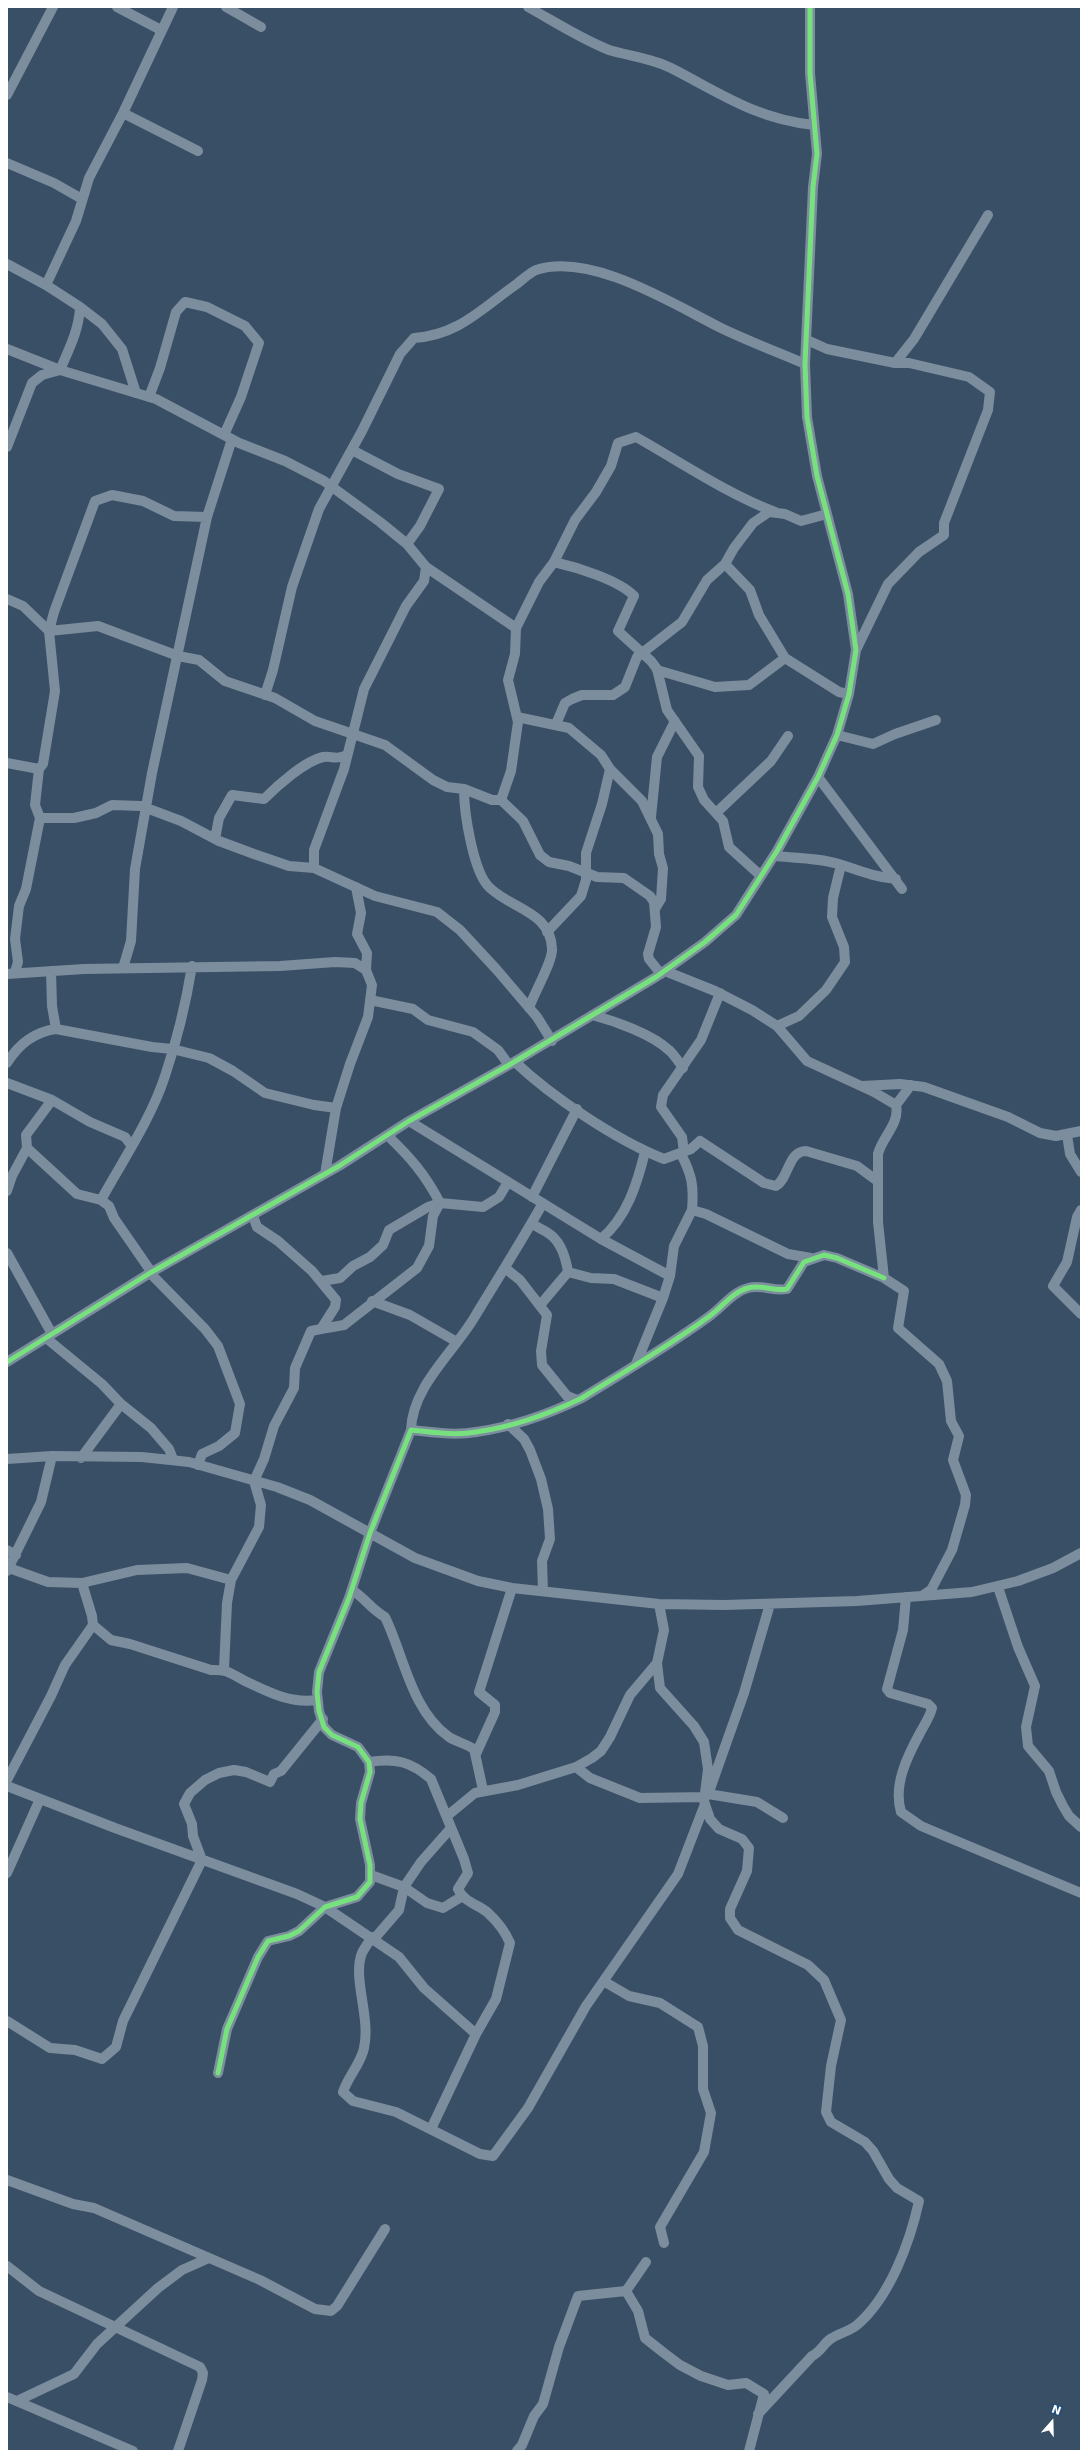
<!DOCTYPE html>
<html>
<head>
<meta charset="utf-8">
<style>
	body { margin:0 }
	#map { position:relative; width:1088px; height:2458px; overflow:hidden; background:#384f66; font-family:"DejaVu Sans",sans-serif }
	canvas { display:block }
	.frame { position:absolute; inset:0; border:8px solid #fff; pointer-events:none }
	.north { position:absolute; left:1032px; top:2402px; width:40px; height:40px; -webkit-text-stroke:3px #254e79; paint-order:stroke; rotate:20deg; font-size:11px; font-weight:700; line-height:16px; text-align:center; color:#fff }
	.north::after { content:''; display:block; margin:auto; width:14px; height:18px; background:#fff; clip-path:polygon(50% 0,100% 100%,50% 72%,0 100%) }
</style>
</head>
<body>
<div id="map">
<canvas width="1088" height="2458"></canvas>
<div class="frame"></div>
<div class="north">N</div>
</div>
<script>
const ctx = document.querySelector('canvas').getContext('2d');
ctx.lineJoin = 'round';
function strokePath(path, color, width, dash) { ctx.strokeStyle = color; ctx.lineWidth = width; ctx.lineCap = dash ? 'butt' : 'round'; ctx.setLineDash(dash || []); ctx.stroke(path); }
strokePath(new Path2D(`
	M117,7L161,30
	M226,7L261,27
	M528,7C555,22 581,39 609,50C629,56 652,58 671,68C720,93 756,119 814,125
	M7,95L53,7
	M123,113L198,151
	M7,163L54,183L82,199
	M7,264L46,285L80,307C79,330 69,349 60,370L42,375L32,383L7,447
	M46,285L76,221L89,178L123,113L173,7
	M80,307L102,324L122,349L136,393
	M807,340L827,349L895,363L914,339L988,215
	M7,349L60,370L156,399L239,443L285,461L324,481L380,522L407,544L426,567L424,581L406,606L364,689L344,769L314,850V868
	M149,397L160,368L176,312L185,302L207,307L245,326L259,343L241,397L224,435
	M352,450L398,474L439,489L420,526L407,544
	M207,517L174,516L143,501L112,495L95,501L54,612L49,631L98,626L178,656L199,660L225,681L275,698L315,721L385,745L433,780L447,787L464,789L492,800H501
	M554,562C576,567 619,580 634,596L618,631L651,661L657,669L667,710L699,756L698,787L704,800L723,821L729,847L761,876
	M725,564L750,590L759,615L785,658L839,692L849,694
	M426,567L516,628
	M7,599L23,606L49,631L55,691L43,764L39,769L35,805L40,818L26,889L19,906L15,939L18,962L15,972
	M856,650L888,584L919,552L944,535V523L988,410L990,392L969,377L909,363H895
	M657,670L715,687L749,685L785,658
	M265,695L273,670L292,587L319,509L362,431L400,354L414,338C458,335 480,310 514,286C521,281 529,273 536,270C591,252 673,304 721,328C748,341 777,352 805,364
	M517,717L569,728L601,755L610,769L642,801L658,834L659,854L663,868L661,899L655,909
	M556,724L565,703L572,699L582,695H613L625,687L637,657L682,622L707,580L725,564L734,548L753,523L769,512L785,514L801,521L827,514
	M837,735L873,744L895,734L936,720
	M7,763L39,769
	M818,777L902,889
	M464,789C464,812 473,873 490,888C512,909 551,912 552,949C553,961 534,993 529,1008
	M716,813L771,761L788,736
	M651,817L657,757L675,721
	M40,818H74L96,813L112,805L141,806L181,821L219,841L254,854L289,866L314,868L375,896L437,912L460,930L497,970L537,1017L552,1041
	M215,839L219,818L232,795L264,799C278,785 305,761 323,757C332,755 333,761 347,755
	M774,856C796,858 821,858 842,865C860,871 875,877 896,879
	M547,932L581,896L586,880V853L602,804L610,769
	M123,968L131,941L135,869L152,773L207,517L232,439
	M51,971L52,1006L56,1029
	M665,971L715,991L752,1010L777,1026L807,1061L874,1092L896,1105C900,1124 882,1137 878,1154V1222L884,1278L904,1291L898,1328L939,1364L947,1381L951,1421L959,1436L953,1460L966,1495L965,1505L952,1550L931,1590L922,1596
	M7,974L84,969L280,966L335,962L355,963L366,970
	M661,974L649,959L648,954L656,927L654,902L650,896L624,878L597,877L569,866L549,862L540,855L523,821L501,800L511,771L518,722L508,680L515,654L516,628L539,582L554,562L575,520L596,492L611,466L618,443L636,437C682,463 726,493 775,512
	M370,1000L413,1009L428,1020L473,1032L498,1050L509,1065
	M592,1015C615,1021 652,1034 670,1051C675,1056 679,1062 683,1068
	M777,1026L799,1016L826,990L845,962L844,947L832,917L833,898L841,865
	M515,1062C552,1097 616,1140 664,1159L691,1149L700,1141L764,1183L776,1186C789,1178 788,1151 806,1151L857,1166L876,1180
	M7,1063C18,1045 34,1032 56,1029L152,1047L172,1049L209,1058L233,1071L265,1093L314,1105L336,1108L325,1174
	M7,1083L52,1100L26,1135L27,1148L77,1194L101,1200L109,1206L114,1218L152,1273
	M862,1086L900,1084L924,1087L1008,1117L1040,1133L1056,1136L1081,1131
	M52,1100L90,1122L125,1137L131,1145
	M896,1105L911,1085
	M336,1108L350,1064L368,1017L372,985L366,970L367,953L357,934L361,913L356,887
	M409,1121L601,1239L670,1276
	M1067,1135L1070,1154L1081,1172
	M684,1152L682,1137L661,1107L663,1095L701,1040L720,993
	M681,1154C692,1175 694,1186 692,1210
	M7,1191L12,1176L27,1148
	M532,1197L577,1109
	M101,1200C123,1160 151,1119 165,1076C177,1040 186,1003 192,966
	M1081,1210L1077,1217L1067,1262L1053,1286L1081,1314
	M532,1223C537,1228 542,1229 548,1233C561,1241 566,1259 568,1272L541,1304
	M601,1239C627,1217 637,1184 645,1152
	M7,1253L52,1334
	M505,1268L520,1280L547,1315L541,1351L542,1365L567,1396L577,1400
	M568,1272L591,1278L614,1279L663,1298
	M150,1273L205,1329L218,1346L240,1404L235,1433L219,1446L202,1454L198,1465
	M322,1281L340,1278L353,1266L370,1257L383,1245L389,1230L428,1207L440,1203C425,1174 410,1157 387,1135
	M372,1301L410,1315L457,1342
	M321,1329L344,1325L417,1268L429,1246L433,1216L440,1203L483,1207L499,1197L508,1182
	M46,1338L102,1384L121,1404L151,1428L169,1449L173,1459
	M7,1362L150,1273L339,1166L409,1121L509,1065L656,977L705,942L736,915L777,851L818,777L837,735L849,694L856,650L848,594L817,476L807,417L805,364L813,187L817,154L810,73V7
	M636,1364L663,1298L670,1276L674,1246L692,1210L706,1214L788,1254L811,1258
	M508,1424L524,1439L530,1450L541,1479L548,1509L550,1539L542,1561L543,1591
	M411,1430C412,1387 453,1353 474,1318C497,1280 521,1242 543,1203
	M81,1458L121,1404
	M7,1459L52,1456L142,1457L189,1462L277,1487L310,1500L415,1558L478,1581L512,1588L659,1604L724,1605L857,1601L972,1592L1018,1581L1053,1568L1081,1553
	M7,1550L16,1555
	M9,1568L48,1582L82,1583L137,1570L187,1568L231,1580
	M7,1571L41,1502L52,1456
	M82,1583L92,1616L93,1625L111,1640L130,1644L211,1670C228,1669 231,1674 245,1681C268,1692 291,1704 317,1700
	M998,1587L1018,1647L1035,1686L1026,1727L1028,1746L1049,1771L1056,1792L1063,1806L1069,1816L1081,1827
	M352,1590C365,1598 371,1609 385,1617C404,1656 411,1710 449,1737C457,1742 466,1744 474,1749L483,1790
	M906,1597L903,1630L887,1689L890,1693L928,1704L932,1708C930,1717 924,1725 920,1733C907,1757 893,1785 901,1812L921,1826L1081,1893
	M659,1604L664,1630L657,1663L660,1688L694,1726L704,1742L708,1769L704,1801L710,1819L719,1829L742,1839L749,1848L747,1871L730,1909V1918L738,1930L808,1965L824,1980L841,2020L831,2066L826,2112L831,2122L865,2142L873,2151L889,2179L897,2188L919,2201C910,2242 890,2297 857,2325C850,2331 840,2333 832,2338C824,2342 822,2351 812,2356L758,2414
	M224,1669L227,1603L231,1580L259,1527L261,1505L254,1481L264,1459L274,1426L294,1388L295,1368L311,1331L321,1329L335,1307L336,1300L312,1271L278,1241L257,1227L253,1216
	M476,1754L495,1712V1705L479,1692L512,1588
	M369,1762C395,1758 410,1761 431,1779L464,1859L468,1873L458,1889C464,1902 477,1904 487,1912C497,1921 505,1931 510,1943L496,1999L476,2034L431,2129
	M576,1767L590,1778L640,1798L705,1797
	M7,1780L51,1696L65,1665L93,1625
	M7,1786L115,1828L297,1894L325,1907L399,1957L424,1988L476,2034
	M710,1789L744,1693L770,1604
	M708,1794L757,1802L783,1818
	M447,1816L475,1793L518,1785L576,1767L592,1758L601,1751L610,1737L630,1695L657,1663
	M7,1873L40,1799
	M371,1875L404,1887L427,1903L443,1908L461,1897
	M372,1937C369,1942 365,1947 362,1953C352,1977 371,2018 364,2048C361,2064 348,2076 343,2092L353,2101L396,2112L480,2154L493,2156L528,2108L586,2006L678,1874L705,1804
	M374,1939L399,1910L404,1887L421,1862L451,1828
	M605,1982L629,1996L660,2003L698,2027L703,2046V2089L711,2113L704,2152L660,2227L664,2243
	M7,2021L50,2048L75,2050L102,2059L116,2047L123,2021L202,1860L193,1836L192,1824L184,1804L190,1793L205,1780L219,1773L234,1770L246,1772L270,1782L274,1774L281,1771L323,1719
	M218,2073L227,2029L258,1957L268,1941L289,1936L299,1931L325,1907L357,1897L370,1882V1865L360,1819L361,1803L370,1772L369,1762L358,1747L332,1735L324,1727L319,1711L317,1692L319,1672L349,1598L370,1533L411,1430C432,1432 454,1436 476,1432C512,1427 549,1414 582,1398C624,1372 667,1347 707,1318C721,1309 732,1292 748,1288C762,1284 774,1292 787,1289L804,1262L824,1255L837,1258L884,1278
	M7,2180L73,2204L94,2208L260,2280L315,2309L331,2311L337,2306L385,2229
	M7,2266L39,2291L200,2367L203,2373L202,2380L178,2451
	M626,2291L638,2311L645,2338L664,2353L680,2365L701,2376L728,2385L746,2383L764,2394L749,2451
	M7,2397L133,2451
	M17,2401L74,2374L97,2344L158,2288L182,2270L209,2258
	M517,2451L522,2445L534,2416L543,2404L559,2347L578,2296L626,2291L646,2262`), '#7c8d9d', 10);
strokePath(new Path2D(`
	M7,1362L150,1273L339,1166L409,1121L509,1065L656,977L705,942L736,915L777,851L818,777L837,735L849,694L856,650L848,594L817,476L807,417L805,364L813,187L817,154L810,73V7
	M218,2073L227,2029L258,1957L268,1941L289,1936L299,1931L325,1907L357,1897L370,1882V1865L360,1819L361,1803L370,1772L369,1762L358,1747L332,1735L324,1727L319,1711L317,1692L319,1672L349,1598L370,1533L411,1430C432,1432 454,1436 476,1432C512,1427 549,1414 582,1398C624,1372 667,1347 707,1318C721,1309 732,1292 748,1288C762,1284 774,1292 787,1289L804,1262L824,1255L837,1258L884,1278`), '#77e17e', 5);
</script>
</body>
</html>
